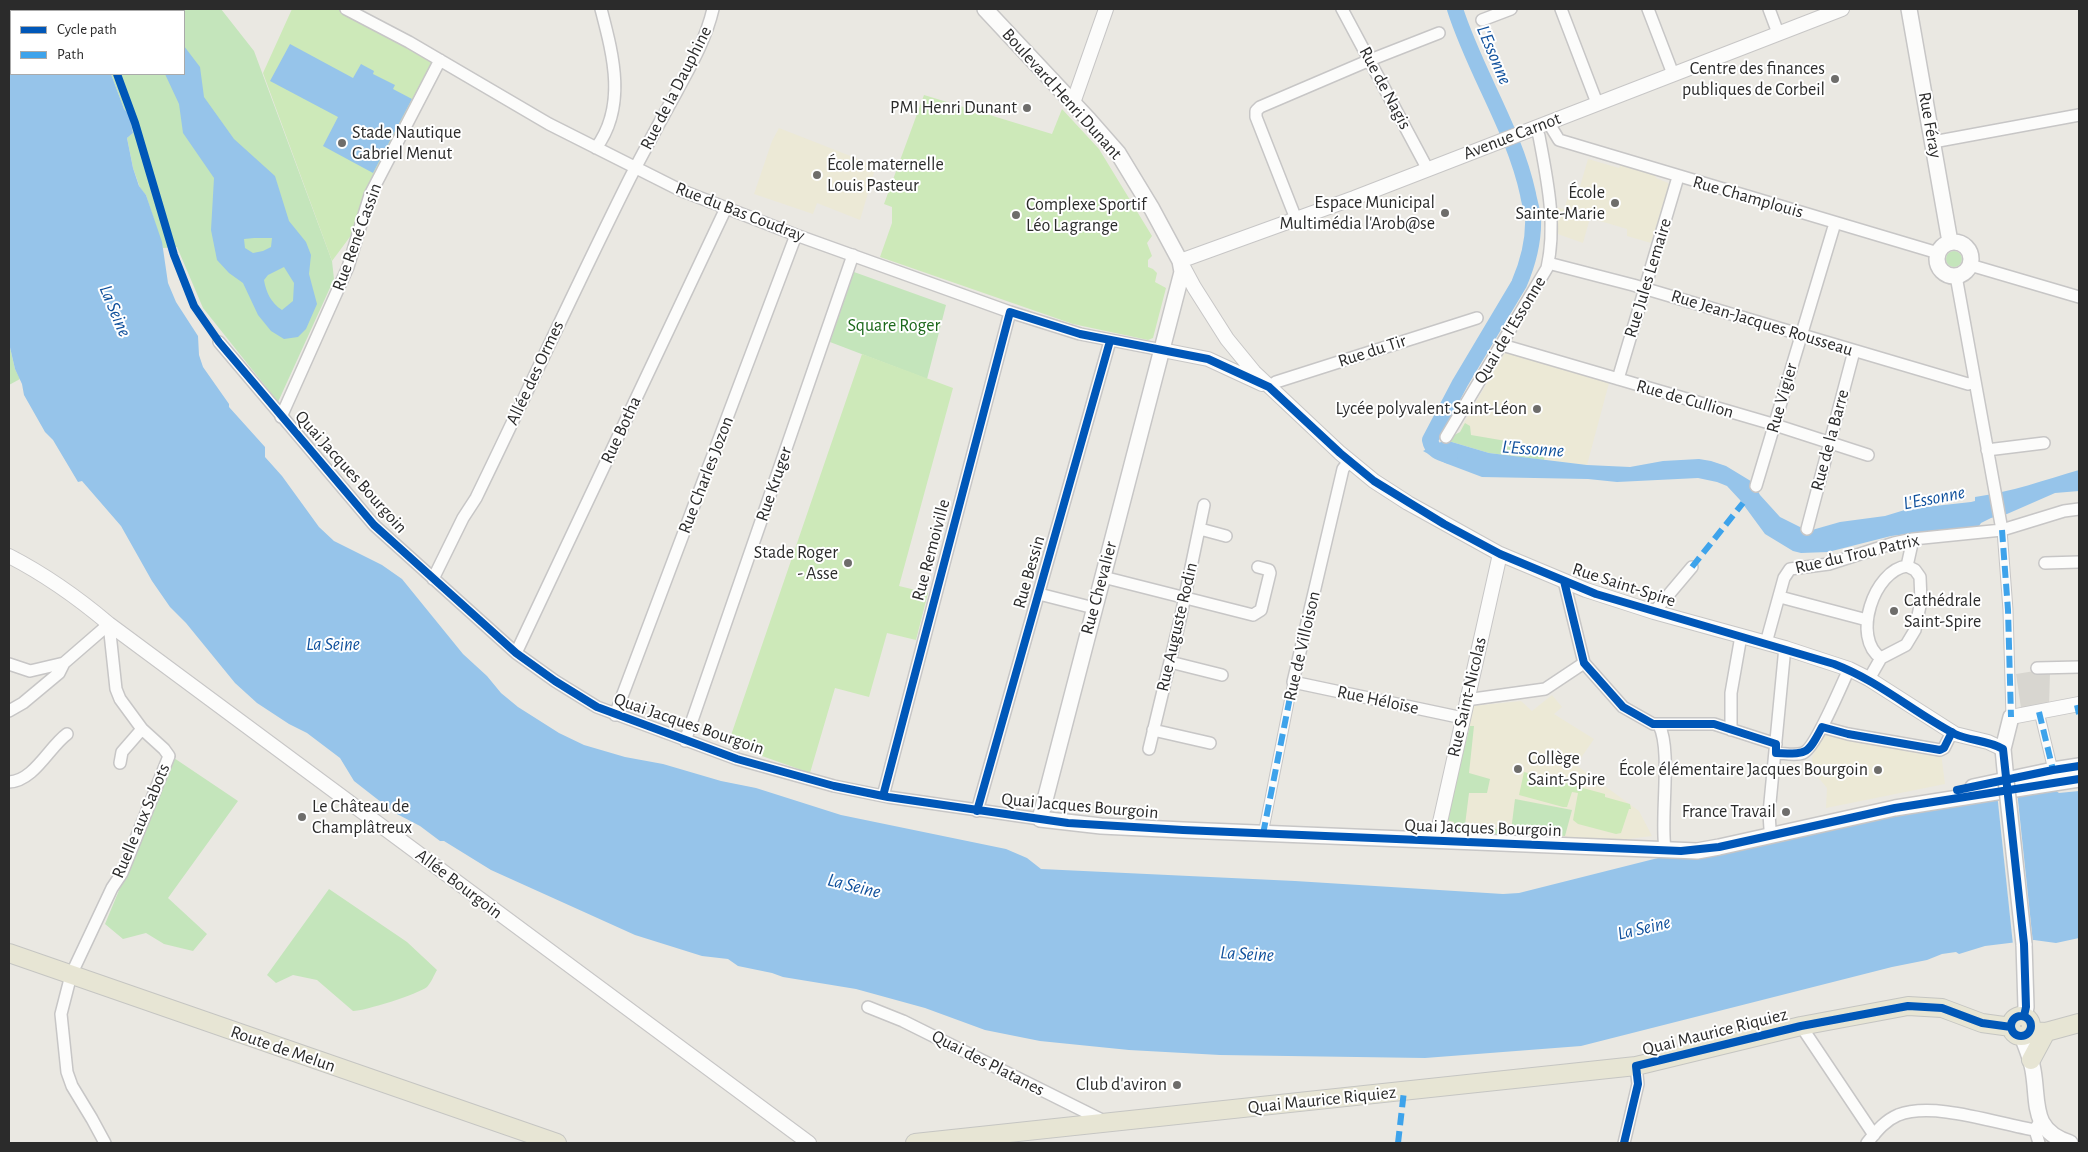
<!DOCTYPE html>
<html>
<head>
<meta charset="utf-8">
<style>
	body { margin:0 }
	#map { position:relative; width:2088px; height:1152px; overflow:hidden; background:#eae8e2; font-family:"Alegreya Sans",sans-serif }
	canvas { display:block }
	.frame { position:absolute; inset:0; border:10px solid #2b2b2b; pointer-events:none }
	.legend { position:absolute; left:10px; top:10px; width:175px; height:65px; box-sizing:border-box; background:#fff; border:1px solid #aaa; margin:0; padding:6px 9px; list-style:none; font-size:15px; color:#2b2b2b }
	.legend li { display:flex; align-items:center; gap:10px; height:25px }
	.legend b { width:25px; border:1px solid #aaa }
</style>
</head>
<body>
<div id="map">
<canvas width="2088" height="1152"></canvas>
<div class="frame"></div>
<ul class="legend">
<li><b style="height:6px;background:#0057b8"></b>Cycle path</li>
<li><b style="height:6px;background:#3ea3eb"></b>Path</li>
</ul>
</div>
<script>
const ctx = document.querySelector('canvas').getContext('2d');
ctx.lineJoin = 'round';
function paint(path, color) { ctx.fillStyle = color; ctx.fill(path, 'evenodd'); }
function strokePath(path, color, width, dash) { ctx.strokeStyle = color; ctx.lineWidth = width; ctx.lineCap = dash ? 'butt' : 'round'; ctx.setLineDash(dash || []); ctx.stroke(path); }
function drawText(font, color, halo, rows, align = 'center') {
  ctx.font = font + ' "Alegreya Sans",sans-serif'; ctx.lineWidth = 4; ctx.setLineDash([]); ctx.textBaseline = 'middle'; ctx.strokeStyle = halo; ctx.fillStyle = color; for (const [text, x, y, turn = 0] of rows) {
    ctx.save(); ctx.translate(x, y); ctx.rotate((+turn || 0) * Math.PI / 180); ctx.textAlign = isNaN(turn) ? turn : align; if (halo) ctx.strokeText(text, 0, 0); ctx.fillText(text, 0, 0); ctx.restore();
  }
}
paint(new Path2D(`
	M779,128L876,166L860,220L817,203L813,214L754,194L772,141Z
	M1588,159L1619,168L1621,164L1655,175L1656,178L1668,183L1669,185L1651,243L1627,236V229L1590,218L1583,243L1555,233L1554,207L1564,209L1568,197L1576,200Z
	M1507,352L1609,383L1587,465L1489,453L1445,440L1460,432L1462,426L1504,354Z
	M1552,695L1562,707L1554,714L1594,739L1576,765L1639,811L1652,836L1604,842L1445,833L1472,706L1521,701L1532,711Z
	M1826,732L1941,753L1945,784L1826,808L1827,788L1813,771L1812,758L1823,734Z`), '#ece9d6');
paint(new Path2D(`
	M88,9H221L254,51L332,261L334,279L278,402L203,308L177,247L163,248L146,195L140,188L133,168L127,138L133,133L129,114L124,109L111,74H184V11H89Z
	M1946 259a8 8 0 1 1 16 0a8 8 0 1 1-16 0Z
	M854,272L946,305L927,379L830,342Z
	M9,343L15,369L20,379L9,385Z
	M1465,423L1470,426L1471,435L1547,448L1544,460L1489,453L1445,440L1460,432Z
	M1470,726H1474L1469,773L1490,779L1487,793H1469L1465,825L1511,831L1515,799L1572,810L1565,836L1511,833L1510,837L1454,831V822L1446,820Z
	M174,758L238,801L168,898L207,934L193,951L164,944L146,933L123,939L105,924Z
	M329,889L407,942L437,970C434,975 431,983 427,987C418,994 365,1011 353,1011L317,980L293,975L276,983L267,975Z`), '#c4e5bb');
paint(new Path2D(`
	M292,9H346L440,60L361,222L332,261L263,73Z
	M924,95L1052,134L1062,109L1099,149L1152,236L1147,243L1152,256L1148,260V267L1153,269L1157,273L1155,282L1166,288L1153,338L1148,340L1073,324L880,257L892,223V207L884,204Z
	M862,354L953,388L899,586L928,593L916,640L887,633L869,697L835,688L810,773L728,744Z
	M1524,772L1605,794V797L1630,804L1631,809H1629L1621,833L1616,834L1578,824L1573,820L1578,793L1572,792L1567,807H1563L1519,795Z`), '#cde9b9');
paint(new Path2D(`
	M2041,670L2050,672L2049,706L2021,708L2016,674Z`), '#d8d6d0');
paint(new Path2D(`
	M9,9H88L89,11H11V74H111L124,109L129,114L133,133L127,138L133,168L139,186L146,195L162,242L168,283L176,302L198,336L199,355L203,367L229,404V407L265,447V457L282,476L319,527L334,541L382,565L402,579L463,654L487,676L501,693L518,707L559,733L584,745L625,757L663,764L721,781L756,788L841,815L1006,849L1027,858L1041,869L1295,881L1503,894L1519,893L1658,858L1718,853L1897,813L2051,787L2059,793L2079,791V938L2056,943L2034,940L1985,946L1959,954L1956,952L1942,954L1927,960L1892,967L1581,1046L1425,1058L1220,1055L1129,1050L1040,1041L985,1030L925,1008L856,989L783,977L772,973L738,966L728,959L702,956L635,935L491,870L444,841H440L420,826L395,813L354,781L340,758L307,733L289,724L257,703L235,683L186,623L170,607L152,581L121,526L82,481L78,482L53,440L45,432L24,395L22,384L15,369L9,343Z
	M290,44L353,78L361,64L374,71L373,74L395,85L393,89L412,99L373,173L323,146L338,117L270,81Z
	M184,46L200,67L204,97L234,139L275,176L289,221L306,242L311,255L309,274L317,304L306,329L298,337L284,339L271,331L258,315L243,283L229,273L217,260L211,230L214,178L183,133L179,104L165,74H184ZM254,238H272L271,247L263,251L253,253L245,248L244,239ZM284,267L294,283L293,301L282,310C271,303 266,292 264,280L268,275Z
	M1445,440L1489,453L1587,465L1630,467L1663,461L1699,459L1711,461L1726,466L1754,483L1760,495L1780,517L1804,529L1812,530L1840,522L1885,516L1908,509L1971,502L1975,501V497C2011,492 2045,480 2079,470V491L2055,493L2007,514L1991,518L1981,523L1979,526L1891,536L1828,552L1801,553L1793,551L1765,534L1740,500L1727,486L1717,482L1698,478L1617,482L1588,479L1482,477L1445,463L1423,451Z`), '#96c4ea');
paint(new Path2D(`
	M2017,791L2033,943L2013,945L1997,793Z`), '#eae8e2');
strokePath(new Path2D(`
	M1450,456C1440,453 1432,451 1430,440L1460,383L1519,284C1528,263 1534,239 1533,217C1532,209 1529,201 1528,194C1514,129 1475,72 1455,9`), '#96c4ea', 16);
const pedestrian = new Path2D(`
	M2002,530L2008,610L2011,717
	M2039,712L2053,770
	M1263,834L1293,682`);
const minor = new Path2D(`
	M346,9L409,42L549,124L680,190L796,235L1010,312L1080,334L1162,350
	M1342,9L1427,168
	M1561,9L1597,103
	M1648,9L1673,74
	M1769,9L1778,33
	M1482,20L1511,9
	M1548,122L1559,140L1938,253
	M1933,142L2079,115
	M596,148C627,106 613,55 601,9
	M1296,219L1256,117V111L1260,107L1370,60L1439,33
	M1548,263L1633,285L1968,384L1975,382
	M1970,265L2079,297
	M1956,276L2002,530
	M219,342L374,525L516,653L555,681L597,707L737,759L834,786L888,797L1040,819
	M1502,345L1769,423L1868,455
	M1618,379L1678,177
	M1269,387L1276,382L1477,318
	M281,417L348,267L370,195L440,60
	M1446,437L1547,268C1557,224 1547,179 1539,136L1535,127
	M1987,450L2044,443
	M1349,461L1343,469L1293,682L1463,718
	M1756,486L1835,223
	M1200,529L1226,536
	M1807,529L1854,351
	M2045,563L2079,562
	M1907,566L1913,539
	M1103,577L1253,615L1261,610L1270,573L1269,570L1258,567
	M433,579L463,518L476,498C528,391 577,284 630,178C645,149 661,120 677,91C691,65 706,39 713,9
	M1564,581L1584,663L1623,707L1653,724H1714L1776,744
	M1039,594L1094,608
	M1780,597L1867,620
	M1654,612L1692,567
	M1766,643L1784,578L1790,569L1829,564L1894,543L1913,539L2002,530L2064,511L2079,509
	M516,653L726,208
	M1170,662L1222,675
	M9,664L30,671L64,663L109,624
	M2037,668L2079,667
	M1869,679L1881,658L1906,645L1915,630L1921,601L1920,577L1915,570L1907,566C1874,570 1851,638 1881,658
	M1466,700L1545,689L1584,663
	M9,711L23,703L59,673L64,663
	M615,715L796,235
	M1659,725C1672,750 1660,817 1665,849
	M1822,727L1848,734L1940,750L1944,748L1952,732
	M1153,730L1210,743
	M1731,730V693L1741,636
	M685,741L853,255
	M1149,749L1180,620L1204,505
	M1776,753C1784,753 1795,756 1803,753C1815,749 1842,684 1849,669
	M120,763L122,752L142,729
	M9,782C34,781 49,747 67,734
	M883,796L1010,312
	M977,811L1110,341
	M1770,829L1769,813L1785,647
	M868,1007L903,1021L1106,1122
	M1801,1026L1874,1135
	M2035,1130L2039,1143
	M105,1143L92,1119L72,1086L67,1072L61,1014L71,975L112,888L122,873L169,756L164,749L142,729L120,699L116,689L109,624
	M1624,1143L1638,1084L1636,1066
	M1867,1143C1876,1132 1884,1121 1898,1115C1934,1101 1998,1124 2035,1130L2040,1121`);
const tertiary = new Path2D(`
	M1842,9L1354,198L1180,261L1194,287L1227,339L1254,372L1340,453L1374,481L1408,503L1500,554L1586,590L1654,612L1785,648L1849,669L1869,679L1955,734L1988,742L2003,749
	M1073,103L1106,9
	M1162,350L1208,359L1262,384
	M9,556C46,575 77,597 109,624L809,1143
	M2011,717L2079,704
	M1436,840L1500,554`);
const secondary = new Path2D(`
	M985,9L1089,120L1118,153L1152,209L1180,261L1182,272L1040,819L1101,826L1183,830L1697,851L1719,847L1895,808L2079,779
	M1909,9L1950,242
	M1937 259a17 17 0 1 1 34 0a17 17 0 1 1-34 0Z
	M2006,780L2003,749L2011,717
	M1973,787L2053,770L2079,766
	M2024,1016L2026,1007L2024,944
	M2022,1036C2026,1047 2031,1058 2033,1070C2039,1103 2030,1130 2070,1143`);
const primary = new Path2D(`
	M9,953L557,1143
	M2011 1026a10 10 0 1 1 20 0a10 10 0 1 1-20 0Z
	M2030,1031L2046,1032L2079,1023
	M2031,1060L2046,1032
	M915,1143L1636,1066L1801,1026L1908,1006L1942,1008L1982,1023L2011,1027`);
strokePath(pedestrian, '#c7c6c6', 11);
strokePath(minor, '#c7c6c6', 14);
strokePath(tertiary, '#c7c6c6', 16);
strokePath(secondary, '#c7c6c6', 18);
strokePath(primary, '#c5c5c2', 20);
strokePath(pedestrian, '#fcfcfb', 9);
strokePath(minor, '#fcfcfb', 11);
strokePath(tertiary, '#fcfcfb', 14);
strokePath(secondary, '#fcfcfb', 15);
strokePath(primary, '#e7e5d4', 18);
const secondaryBridge = new Path2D(`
	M2006,780L2024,944`);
strokePath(secondaryBridge, '#c7c6c6', 18, []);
strokePath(secondaryBridge, '#fcfcfb', 15);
strokePath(new Path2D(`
	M95,9V11
	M2002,530L2008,610L2011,717
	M1692,567L1743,503
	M2077,705L2079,714
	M2039,712L2053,770
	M1263,834L1293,682
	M1398,1143L1404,1091`), '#3ea3eb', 6, [12, 6]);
strokePath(new Path2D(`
	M117,74L135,123L174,255L194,306L219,342L374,525L516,653L555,681L597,707L737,759L834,786L888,797L1068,823L1183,830L1681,851L1719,847L1895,808L2079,779
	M1564,581L1584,663L1623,707L1653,724H1714L1776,744V753C1807,754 1807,756 1822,727L1848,734L1940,750L1944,748L1952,732
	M1957,790L2053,770L2079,766
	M883,796L1010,312L1080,334L1208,359L1269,387L1340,453L1374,481L1444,524L1500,554L1596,594L1834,664C1879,681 1913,712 1955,734C1970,741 1988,740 2003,749L2024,944L2026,1007L2024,1016
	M977,811L1110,341
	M2011 1026a10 10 0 1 1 20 0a10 10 0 1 1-20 0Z
	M1624,1143L1638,1084L1636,1066L1801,1026L1908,1006L1942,1008L1982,1023L2011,1027`), '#0057b8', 8);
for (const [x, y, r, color] of [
	[1835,79,5,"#6e6d6b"],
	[1027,108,5,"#6e6d6b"],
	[342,143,5,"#6e6d6b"],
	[817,175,5,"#6e6d6b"],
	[1615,203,5,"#6e6d6b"],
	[1445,213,5,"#6e6d6b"],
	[1016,215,5,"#6e6d6b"],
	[1537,409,5,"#6e6d6b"],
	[848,563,5,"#6e6d6b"],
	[1894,611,5,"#6e6d6b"],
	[1518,769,5,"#6e6d6b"],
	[1878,770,5,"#6e6d6b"],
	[1786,812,5,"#6e6d6b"],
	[302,817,5,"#6e6d6b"],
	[1177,1085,5,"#6e6d6b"]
]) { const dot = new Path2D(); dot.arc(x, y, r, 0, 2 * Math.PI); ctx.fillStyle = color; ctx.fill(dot); strokePath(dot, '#fff', 2); }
drawText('18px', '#2b2b2b', '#fff', [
	["Centre des finances",1825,69],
	["publiques de Corbeil",1825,90],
	["PMI Henri Dunant",1017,108],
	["Stade Nautique",352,133,"left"],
	["Gabriel Menut",352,154,"left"],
	["École maternelle",827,165,"left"],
	["Louis Pasteur",827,186,"left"],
	["École",1605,193],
	["Sainte-Marie",1605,214],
	["Espace Municipal",1435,203],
	["Multimédia l'Arob@se",1435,224],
	["Complexe Sportif",1026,205,"left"],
	["Léo Lagrange",1026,226,"left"],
	["Lycée polyvalent Saint-Léon",1527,409],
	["Stade Roger",838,553],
	["- Asse",838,574],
	["Cathédrale",1904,601,"left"],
	["Saint-Spire",1904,622,"left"],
	["Collège",1528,759,"left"],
	["Saint-Spire",1528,780,"left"],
	["École élémentaire Jacques Bourgoin",1868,770],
	["Le Château de",312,807,"left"],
	["Champlâtreux",312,828,"left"],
	["France Travail",1776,812],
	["Club d'aviron",1167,1085]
], 'right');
drawText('18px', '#2b2b2b', '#fff', [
	["Rue de la Dauphine",676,88,-63],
	["Rue de Nagis",1385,88,62],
	["Boulevard Henri Dunant",1062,94,48],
	["Rue Féray",1930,125,80],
	["Avenue Carnot",1512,136,-21],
	["Rue Champlouis",1748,197,16],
	["Rue du Bas Coudray",740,212,21],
	["Rue René Cassin",357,237,-70],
	["Rue Jules Lemaire",1648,278,-73],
	["Rue Jean-Jacques Rousseau",1762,323,17],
	["Quai de l'Essonne",1510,330,-59],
	["Rue du Tir",1372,351,-18],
	["Allée des Ormes",535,373,-65],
	["Rue Vigier",1782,398,-74],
	["Rue de Cullion",1685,399,16],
	["Rue Botha",621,430,-65],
	["Rue de la Barre",1830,440,-75],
	["Quai Jacques Bourgoin",351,472,48],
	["Rue Charles Jozon",706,475,-69],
	["Rue Kruger",774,484,-71],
	["Rue Remoiville",931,550,-75],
	["Rue du Trou Patrix",1857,554,-13],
	["Rue Bessin",1029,572,-74],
	["Rue Saint-Spire",1624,585,18],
	["Rue Chevalier",1099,588,-75],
	["Rue Auguste Rodin",1177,627,-77],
	["Rue de Villoison",1302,646,-77],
	["Rue Saint-Nicolas",1467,697,-77],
	["Rue Héloïse",1378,700,12],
	["Quai Jacques Bourgoin",689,724,19],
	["Quai Jacques Bourgoin",1080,806,5],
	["Ruelle aux Sabots",141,821,-67],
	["Quai Jacques Bourgoin",1483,828,2],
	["Allée Bourgoin",459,884,37],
	["Quai Maurice Riquiez",1715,1032,-14],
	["Route de Melun",283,1049,19],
	["Quai des Platanes",988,1063,27],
	["Quai Maurice Riquiez",1322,1100,-6]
]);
drawText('18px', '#1c691b', '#fff', [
	["Square Roger",894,326]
]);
drawText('italic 19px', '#0f509c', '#fff', [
	["L'Essonne",1494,55,67],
	["La Seine",115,311,67],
	["L'Essonne",1533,449,4],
	["L'Essonne",1934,498,-11],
	["La Seine",333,644],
	["La Seine",854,886,14],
	["La Seine",1644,928,-13],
	["La Seine",1247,954,3]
]);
</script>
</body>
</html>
